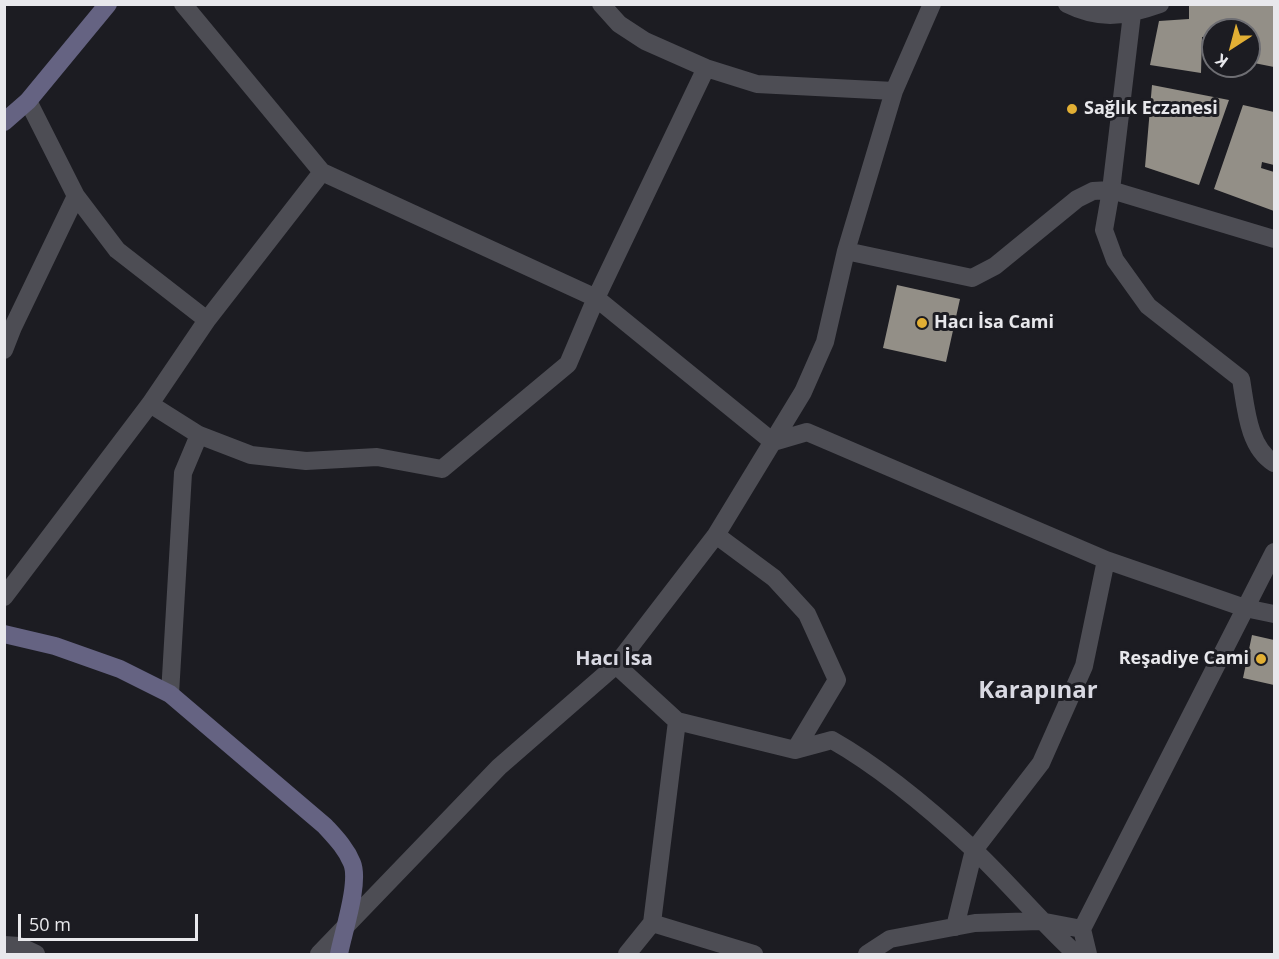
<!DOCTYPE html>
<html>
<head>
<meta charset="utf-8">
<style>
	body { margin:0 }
	#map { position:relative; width:1279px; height:959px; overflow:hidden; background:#1c1c22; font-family:"Open Sans",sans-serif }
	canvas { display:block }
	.frame { position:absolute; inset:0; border:6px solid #e8e8ec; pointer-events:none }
	.north { position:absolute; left:1201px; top:18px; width:60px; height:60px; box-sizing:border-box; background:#1c1c22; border:2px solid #6e6e73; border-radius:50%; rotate:216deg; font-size:16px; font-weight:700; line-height:24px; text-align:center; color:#e8e8ec }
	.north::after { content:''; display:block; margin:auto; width:21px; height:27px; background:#e2af34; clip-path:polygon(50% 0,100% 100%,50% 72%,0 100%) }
	.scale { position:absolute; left:18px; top:914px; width:180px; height:27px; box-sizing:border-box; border:3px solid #e8e8ec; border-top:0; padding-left:8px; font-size:18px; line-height:21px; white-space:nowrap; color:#e8e8ec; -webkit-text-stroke:4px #1c1c22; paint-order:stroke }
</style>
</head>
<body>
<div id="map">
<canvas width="1279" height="959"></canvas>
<div class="frame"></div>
<div class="north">K</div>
<div class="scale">50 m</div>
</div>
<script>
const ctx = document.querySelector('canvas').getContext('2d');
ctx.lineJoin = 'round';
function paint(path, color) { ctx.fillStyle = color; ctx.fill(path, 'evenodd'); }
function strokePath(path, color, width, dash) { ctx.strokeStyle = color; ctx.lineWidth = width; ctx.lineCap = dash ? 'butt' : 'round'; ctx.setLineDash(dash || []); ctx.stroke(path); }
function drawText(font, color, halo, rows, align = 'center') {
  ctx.font = font + ' "Open Sans",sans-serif'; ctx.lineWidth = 6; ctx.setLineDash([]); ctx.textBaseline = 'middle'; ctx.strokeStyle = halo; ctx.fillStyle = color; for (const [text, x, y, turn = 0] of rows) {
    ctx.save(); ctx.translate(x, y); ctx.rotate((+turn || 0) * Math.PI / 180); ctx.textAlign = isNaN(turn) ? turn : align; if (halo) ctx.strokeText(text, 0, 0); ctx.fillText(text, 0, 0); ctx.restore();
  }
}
paint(new Path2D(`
	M1193,5H1274V67L1249,62V30H1213V36L1202,37L1201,73L1150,65L1159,21L1189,19V6Z
	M1152,85L1229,100L1199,185L1145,167Z
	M1243,105L1274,112V165L1262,162L1261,168L1274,172V211L1214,189Z
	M897,285L960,299L946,362L883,348Z
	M1252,635L1274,640V685L1243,678Z`), '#938f87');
strokePath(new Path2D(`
	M183,4L322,172L596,298L773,442L807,432L1106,560L1245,608L1274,614
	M601,4L619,24L645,41L706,68L757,84L894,91
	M1067,4C1101,21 1126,16 1160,4
	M28,101L76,196L117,250L207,320
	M1274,239L1111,190L1104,230L1115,260L1148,306L1241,379C1246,408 1248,447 1274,463
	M846,251L972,278L995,266L1077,199L1093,191L1111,190L1132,14
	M4,350L13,327L76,196
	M150,404L199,435L251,455L306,461L377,457L442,469L568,364L596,298L706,68
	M716,535L774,578L807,614L837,680L795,750
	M4,597L150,404L207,320L322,172
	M616,665L677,721L795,750L832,740C883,769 930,809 973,849C1009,883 1040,921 1076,954
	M170,694L183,473L199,435
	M652,923L754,954
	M955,927L974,850L1041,763L1084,666L1106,560
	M4,945L19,946L36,954
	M319,954L499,767L616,665L716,535L803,392L825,342L846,251L894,91L932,4
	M627,954L652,923L677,721
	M867,954L890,939L975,923L1040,921L1082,929
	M1088,954L1082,929L1274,552`), '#4d4d54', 18);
strokePath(new Path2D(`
	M4,122L28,101L108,4
	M4,634L55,646L120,669L170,694L325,826C335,837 346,848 352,863C360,882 343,933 339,954`), '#656382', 18);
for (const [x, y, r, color] of [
	[1072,109,6,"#e2af34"],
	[922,323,6,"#e2af34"],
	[1261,659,6,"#e2af34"]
]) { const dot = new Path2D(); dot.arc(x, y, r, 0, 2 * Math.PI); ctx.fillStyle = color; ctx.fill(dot); strokePath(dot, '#1c1c22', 2); }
drawText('bold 18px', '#e8e8ec', '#1c1c22', [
	["Sağlık Eczanesi",1084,109],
	["Hacı İsa Cami",934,323],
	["Reşadiye Cami",1249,659,"right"]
], 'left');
drawText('bold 20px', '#d9d9e2', '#1c1c22', [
	["Hacı İsa",614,659]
]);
drawText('bold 24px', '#d9d9e2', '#1c1c22', [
	["Karapınar",1038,691]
]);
</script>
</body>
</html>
